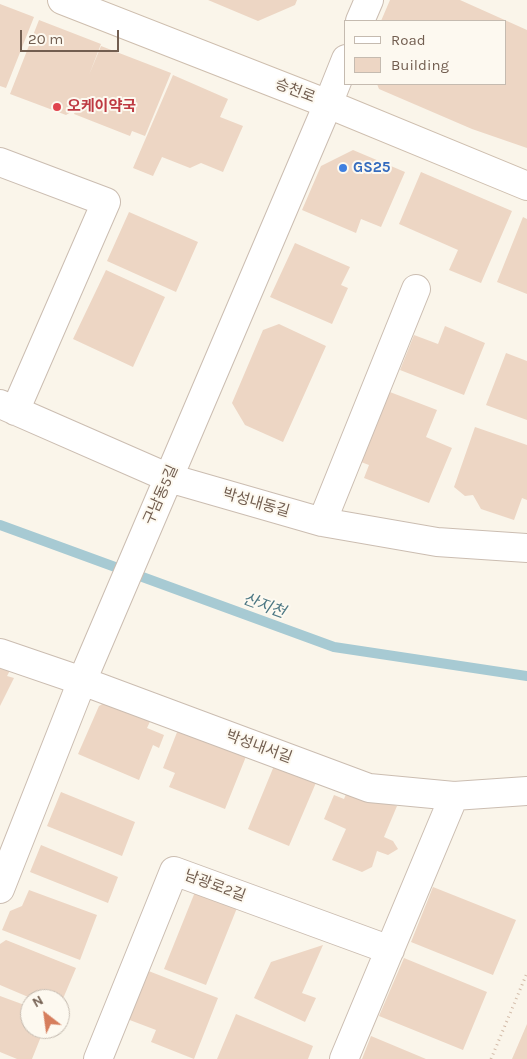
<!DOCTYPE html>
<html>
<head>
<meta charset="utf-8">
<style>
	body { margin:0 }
	#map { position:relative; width:527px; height:1059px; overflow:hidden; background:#faf5ea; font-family:Karla,sans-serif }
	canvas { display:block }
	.legend { position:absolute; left:344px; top:20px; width:162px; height:65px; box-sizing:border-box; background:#fdf9f0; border:1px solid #c5bbb0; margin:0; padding:6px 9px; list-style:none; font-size:15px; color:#725e50 }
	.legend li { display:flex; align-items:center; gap:10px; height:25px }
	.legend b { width:25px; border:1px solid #c5bbb0 }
	.north { position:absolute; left:20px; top:989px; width:50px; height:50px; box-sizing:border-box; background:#fdf9f0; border:1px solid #c5bbb0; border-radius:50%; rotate:330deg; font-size:14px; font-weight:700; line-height:20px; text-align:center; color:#725e50 }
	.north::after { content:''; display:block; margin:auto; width:18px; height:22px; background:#d67e5d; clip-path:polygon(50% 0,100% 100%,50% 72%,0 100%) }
	.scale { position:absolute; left:20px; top:30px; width:99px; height:22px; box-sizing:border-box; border:2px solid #725e50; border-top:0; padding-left:6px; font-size:15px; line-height:18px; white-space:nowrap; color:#725e50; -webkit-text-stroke:4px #fdf9f0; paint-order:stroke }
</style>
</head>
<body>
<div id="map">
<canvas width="527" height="1059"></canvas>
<ul class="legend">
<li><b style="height:6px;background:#fff"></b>Road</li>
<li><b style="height:14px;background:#edd6c4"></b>Building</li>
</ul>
<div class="north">N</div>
<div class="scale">20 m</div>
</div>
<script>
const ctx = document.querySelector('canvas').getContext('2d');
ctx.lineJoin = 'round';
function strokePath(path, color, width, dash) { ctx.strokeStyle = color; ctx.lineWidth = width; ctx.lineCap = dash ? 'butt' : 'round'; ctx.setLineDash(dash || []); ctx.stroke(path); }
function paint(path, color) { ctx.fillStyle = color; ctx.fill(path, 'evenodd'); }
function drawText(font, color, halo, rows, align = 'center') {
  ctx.font = font + ' Karla,"Noto Sans KR",sans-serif'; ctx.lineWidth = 4; ctx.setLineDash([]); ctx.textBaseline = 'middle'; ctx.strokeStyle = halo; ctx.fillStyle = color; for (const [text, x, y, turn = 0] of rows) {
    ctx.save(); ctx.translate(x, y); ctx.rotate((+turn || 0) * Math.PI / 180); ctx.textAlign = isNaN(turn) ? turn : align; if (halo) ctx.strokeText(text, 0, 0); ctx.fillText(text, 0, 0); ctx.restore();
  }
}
strokePath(new Path2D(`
	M0,525L334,647L527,676`), '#a7cad3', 10);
paint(new Path2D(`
	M208,0H297L295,5L258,21Z
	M390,0H460L527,30V148L472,129L379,89L377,84H506V21H381Z
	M0,4L34,17L6,88L0,86Z
	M39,20L101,44L89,75L101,46L171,73L145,136L132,131L130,136L74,114L76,109L66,115L10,94Z
	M173,75L228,99L220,117L243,126L223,172L201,163L190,168L162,157L153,176L133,168Z
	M353,150L405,172L381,227L361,219L356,233L302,210L321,166Z
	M421,172L512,211L481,283L449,270L458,250L399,224Z
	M129,212L198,242L176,292L107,261Z
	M523,217L527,219V294L497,282Z
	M295,243L350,267L341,285L348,288L332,324L270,297Z
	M106,270L165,297L133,367L73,339Z
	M279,324L326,346L283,442L245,425L232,403L263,330Z
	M445,326L485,343L464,395L400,370L414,335L438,344Z
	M506,353L527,361V420L486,405Z
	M382,389L437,410L426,437L452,448L429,503L364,478L369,465L353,459Z
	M475,427L527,445V500L522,498L514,520L481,509L473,495L465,496L454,487Z
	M0,656L15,661L7,676L14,678L0,706Z
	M114,697L154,713L147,728L164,735L159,748L153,745L139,780L78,754L99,706Z
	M181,722L249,749L225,809L169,787L175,773L163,768Z
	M276,761L318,778L289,846L248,829Z
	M349,787L397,806L384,837L393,841L398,849L388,855L377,851L372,867L362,872L332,860L346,829L324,819L334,795L344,799Z
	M61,792L135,822L122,856L47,826Z
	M41,845L118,877L108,903L30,872Z
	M197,887L239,903L206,985L164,969Z
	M433,887L516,920L493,975L411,942Z
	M29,890L97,915L80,960L2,930L10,911L22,906Z
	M6,940L76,968L62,1001L60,1003V999H33L0,985V944Z
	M323,945L302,993L316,998L305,1022L254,998L271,962Z
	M404,958L487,992L463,1050L379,1016Z
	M146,970L218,998L194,1059L151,1042L156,1030L127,1019Z
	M0,996L30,1007V1029H44L32,1059H17L0,1052Z
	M236,1014L313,1046L308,1059H217Z
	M527,1024V1059H512Z
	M371,1036L426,1059H362Z`), '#edd6c4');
const minor = new Path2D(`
	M360,21L369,0
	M0,162L106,202L15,411
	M0,404L169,478L322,522L437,542L527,548
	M322,522L416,289
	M0,653L82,681L369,788L454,796L527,791
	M0,889L82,681L328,104L346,59
	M98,1059L174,871L390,950
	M344,1059L454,796`);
const secondary = new Path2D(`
	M62,0L328,104L527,186`);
strokePath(minor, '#cbbdb1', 30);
strokePath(secondary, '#cebeae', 30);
strokePath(new Path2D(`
	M491,1059L527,973`), '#d2baa7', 3, [1, 4]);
strokePath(minor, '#fff', 28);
strokePath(secondary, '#fff', 28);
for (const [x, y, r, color] of [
	[57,107,5,"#e0444e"],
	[343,168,5,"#3f7fe0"]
]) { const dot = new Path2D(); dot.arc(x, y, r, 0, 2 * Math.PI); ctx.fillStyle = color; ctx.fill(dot); strokePath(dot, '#fdf9f0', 2); }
drawText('15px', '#725e50', '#fdf9f0', [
	["승천로",295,91,21],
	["구남동5길",161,495,-66],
	["박성내동길",256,503,16],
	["박성내서길",259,747,20],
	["남광로2길",215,886,20]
]);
drawText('bold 15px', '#be3a42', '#fdf9f0', [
	["오케이약국",67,107]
], 'left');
drawText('bold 15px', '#366cbe', '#fdf9f0', [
	["GS25",353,168]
], 'left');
drawText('italic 16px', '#4c7783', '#fdf9f0', [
	["산지천",264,606,20]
]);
</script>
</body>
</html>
